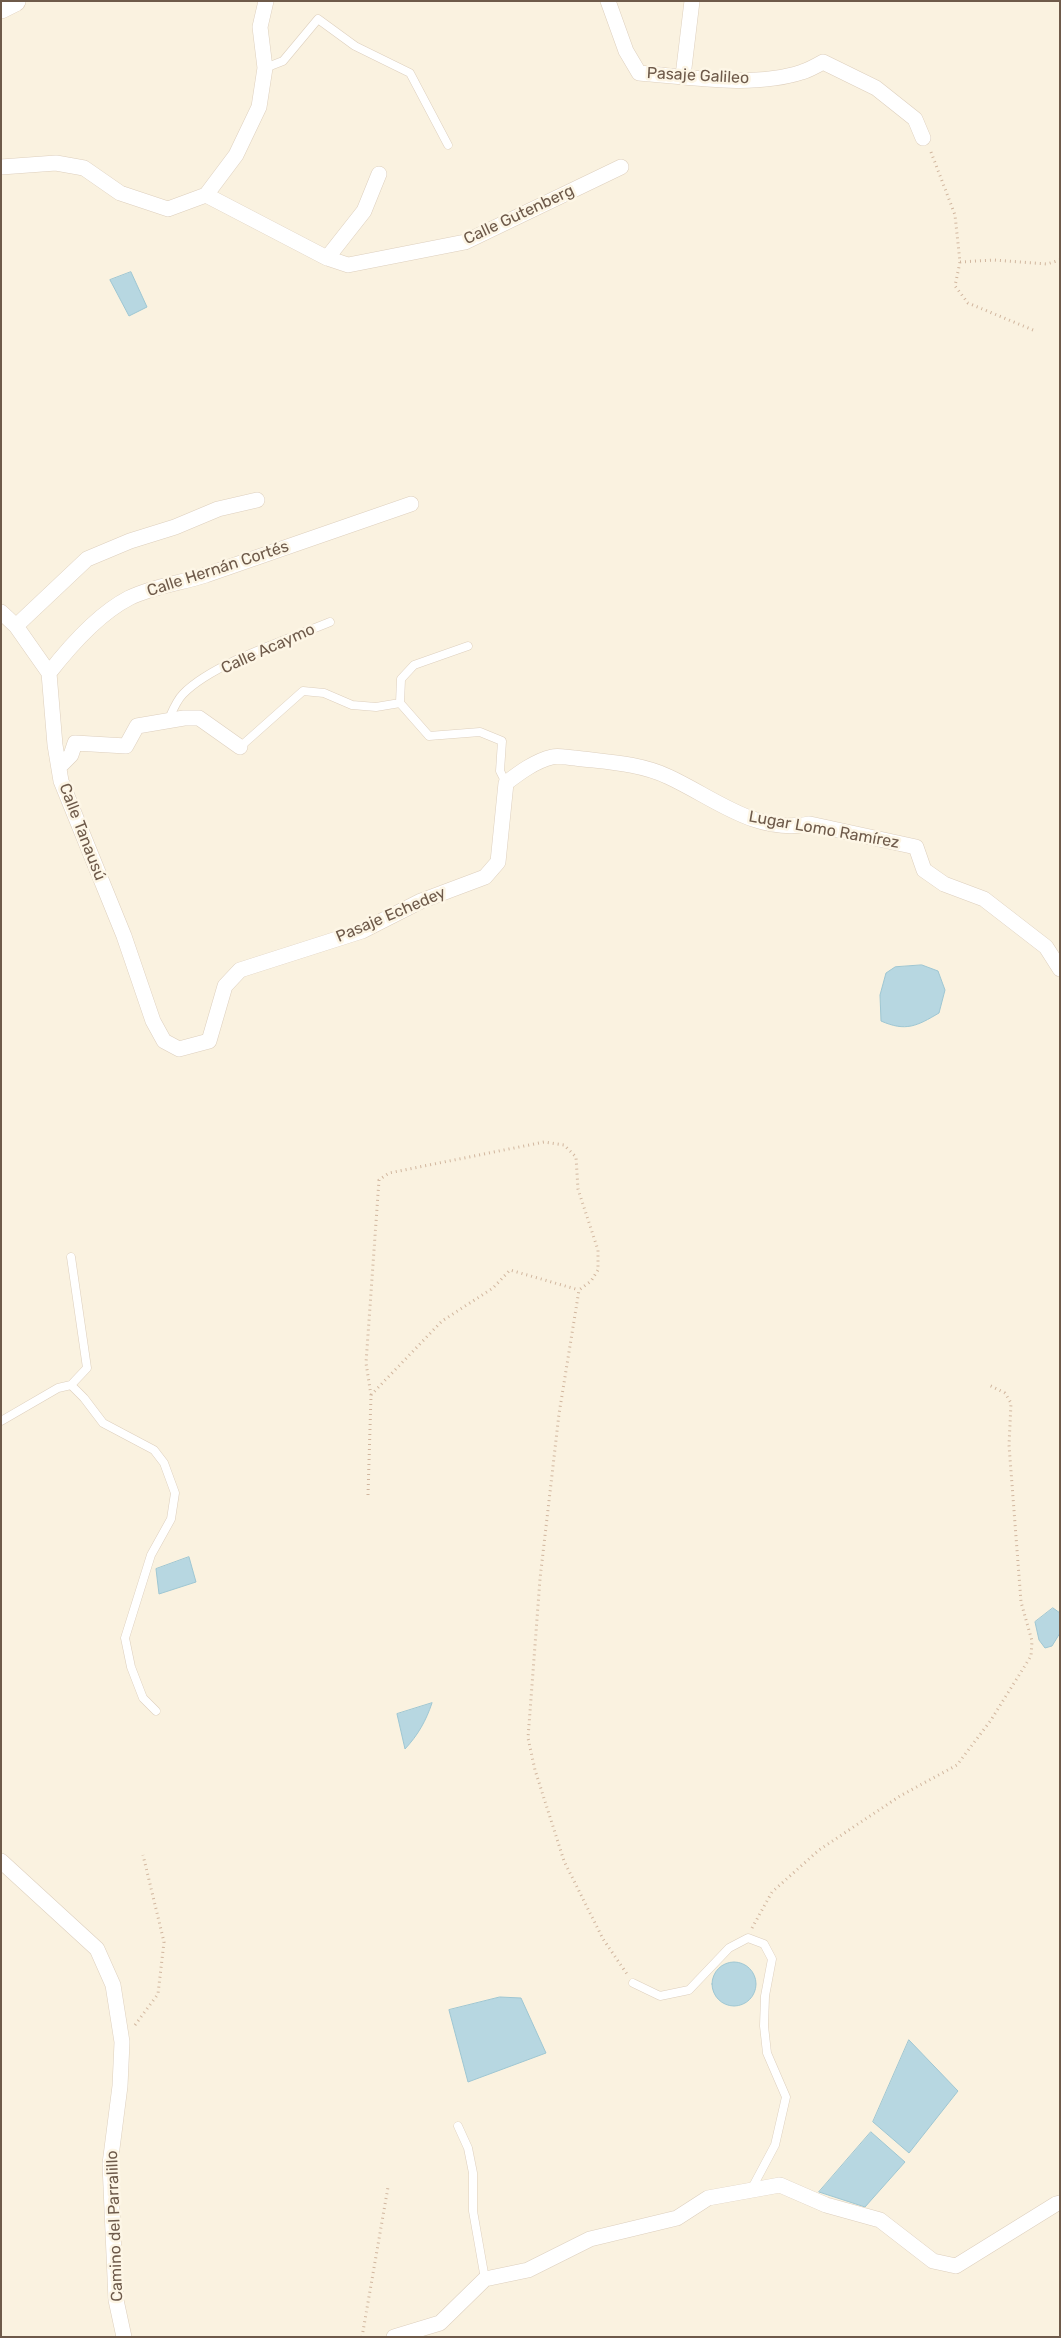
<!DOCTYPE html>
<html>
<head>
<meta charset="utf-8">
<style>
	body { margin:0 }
	#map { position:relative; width:1061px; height:2338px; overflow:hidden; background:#faf2e0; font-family:Rubik,sans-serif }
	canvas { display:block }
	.frame { position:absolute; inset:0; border:2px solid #6e5a4a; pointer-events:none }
</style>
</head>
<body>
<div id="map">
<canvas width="1061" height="2338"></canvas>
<div class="frame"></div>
</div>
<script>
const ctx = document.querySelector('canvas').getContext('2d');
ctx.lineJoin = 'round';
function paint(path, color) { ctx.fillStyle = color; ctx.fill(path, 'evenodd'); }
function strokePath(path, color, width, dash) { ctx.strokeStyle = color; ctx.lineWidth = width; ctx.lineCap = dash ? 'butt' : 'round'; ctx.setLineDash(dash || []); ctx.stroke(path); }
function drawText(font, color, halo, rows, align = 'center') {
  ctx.font = font + ' Rubik,sans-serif'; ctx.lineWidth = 5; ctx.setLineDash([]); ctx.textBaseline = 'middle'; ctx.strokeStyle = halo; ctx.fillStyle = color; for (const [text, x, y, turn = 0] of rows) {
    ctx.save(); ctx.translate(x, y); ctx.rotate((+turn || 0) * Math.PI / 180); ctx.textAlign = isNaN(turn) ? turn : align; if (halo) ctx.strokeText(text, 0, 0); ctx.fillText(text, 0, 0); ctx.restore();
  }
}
const water = new Path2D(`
	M131,272L147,307L129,316L110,280Z
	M922,965L938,971L945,990L939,1013C917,1026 906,1032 881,1021L880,995L886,973L895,967Z
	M189,1557L196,1582L159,1594L156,1569Z
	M1053,1608L1060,1613V1633L1052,1646L1045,1648L1039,1640L1035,1622Z
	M432,1703C426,1721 418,1735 405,1749L397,1714Z
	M712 1984a22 22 0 1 1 44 0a22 22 0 1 1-44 0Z
	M500,1997L521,1998L546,2053L468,2082L449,2010Z
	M909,2040L958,2091L909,2153L873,2122Z
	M871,2132L905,2162L865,2207L819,2192Z`);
paint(water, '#b7d7e1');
strokePath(water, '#9ec6d2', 1);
const service = new Path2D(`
	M265,68L283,61L318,19L355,46L410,73L448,145
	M400,703L401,679L414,665L468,646
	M168,721C172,712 176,701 183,694C213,663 289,639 330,622
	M240,747L303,691L324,693L352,705L376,707L400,703L429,736L480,732L502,741L500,771L506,783
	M71,1385L84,1398L103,1423L154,1450L164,1463L175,1493L171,1519L151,1555L125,1638L131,1667L143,1698L156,1711
	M1,1421L58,1388L71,1385L87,1368L71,1257
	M633,1983L660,1996L689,1990L729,1948L748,1938L764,1944L772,1959L765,1996L764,2026L767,2053L786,2097L775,2145L751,2190
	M458,2126L468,2148L473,2173V2211L485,2279`);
const minor = new Path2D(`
	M608,1L626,51L639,73C689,77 754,88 802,72C809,70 816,66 823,62L876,88L915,119L923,138
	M683,76L692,1
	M1,167L56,163L84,168L120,193L168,209L206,195L236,155L259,107L265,68L260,27L266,1
	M206,195L327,258L364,211L379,174
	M327,258L348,265L465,242L621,167
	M1,612L16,626L49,673L55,745L61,781L124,936L153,1021L164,1041L179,1049L209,1041L225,986L240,970L362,931L421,901L485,877L498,862L506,783C519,773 535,761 552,757C559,755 568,758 575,758C606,762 640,763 669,777C716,799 755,834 810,824L916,847L924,870L944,884L984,899L1046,947L1060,969
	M16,626L87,559L130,541L175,527L218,509L257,500
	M49,673C70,646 98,614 129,598C153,586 181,583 206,575C274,551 343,528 411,504
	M59,767L71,755L75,743L126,746L137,726L184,718H199L240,747
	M1,1861L97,1949L113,1985L122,2042L120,2086L110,2164L116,2300L124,2337
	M394,2337L440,2323L485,2279L528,2270L590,2239L677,2218L708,2198L780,2185L826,2205L880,2220L933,2261L956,2266L1056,2204L1060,2203`);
const secondary = new Path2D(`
	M1,8L15,1`);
strokePath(service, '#ddcfbd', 9);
strokePath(minor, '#ddcfbd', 16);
strokePath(secondary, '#decdb9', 22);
strokePath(new Path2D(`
	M931,152L955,215L960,262L955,286L968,303L1033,330
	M960,262L994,260L1047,264L1060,260
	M371,1395L442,1321L493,1288L510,1270L579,1290
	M368,1495L371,1395L366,1363L379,1180L389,1173L544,1142L564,1145L576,1157L578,1189L598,1250V1270L591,1281L579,1290L559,1414L540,1579L528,1738L535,1770L564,1861L603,1939L627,1974
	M752,1928L772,1892L819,1850L900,1796L957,1765L991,1720L1031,1656L1032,1641L1021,1602L1009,1445L1011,1403L1005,1393L989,1385
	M135,2025L158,1994L164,1942L143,1855
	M362,2337L388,2187`), '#d1b69e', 3, [1, 4]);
strokePath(service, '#fff', 8);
strokePath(minor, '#fff', 15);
strokePath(secondary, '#fff', 21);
drawText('16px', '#6e5a4a', '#fdf6e6', [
	["Pasaje Galileo",698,76,3],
	["Calle Gutenberg",519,215,-25],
	["Calle Hernán Cortés",218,569,-18],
	["Calle Acaymo",268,649,-24],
	["Lugar Lomo Ramírez",824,830,10],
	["Calle Tanausú",82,832,69],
	["Pasaje Echedey",391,915,-23],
	["Camino del Parralillo",115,2226,-92]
]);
</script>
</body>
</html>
